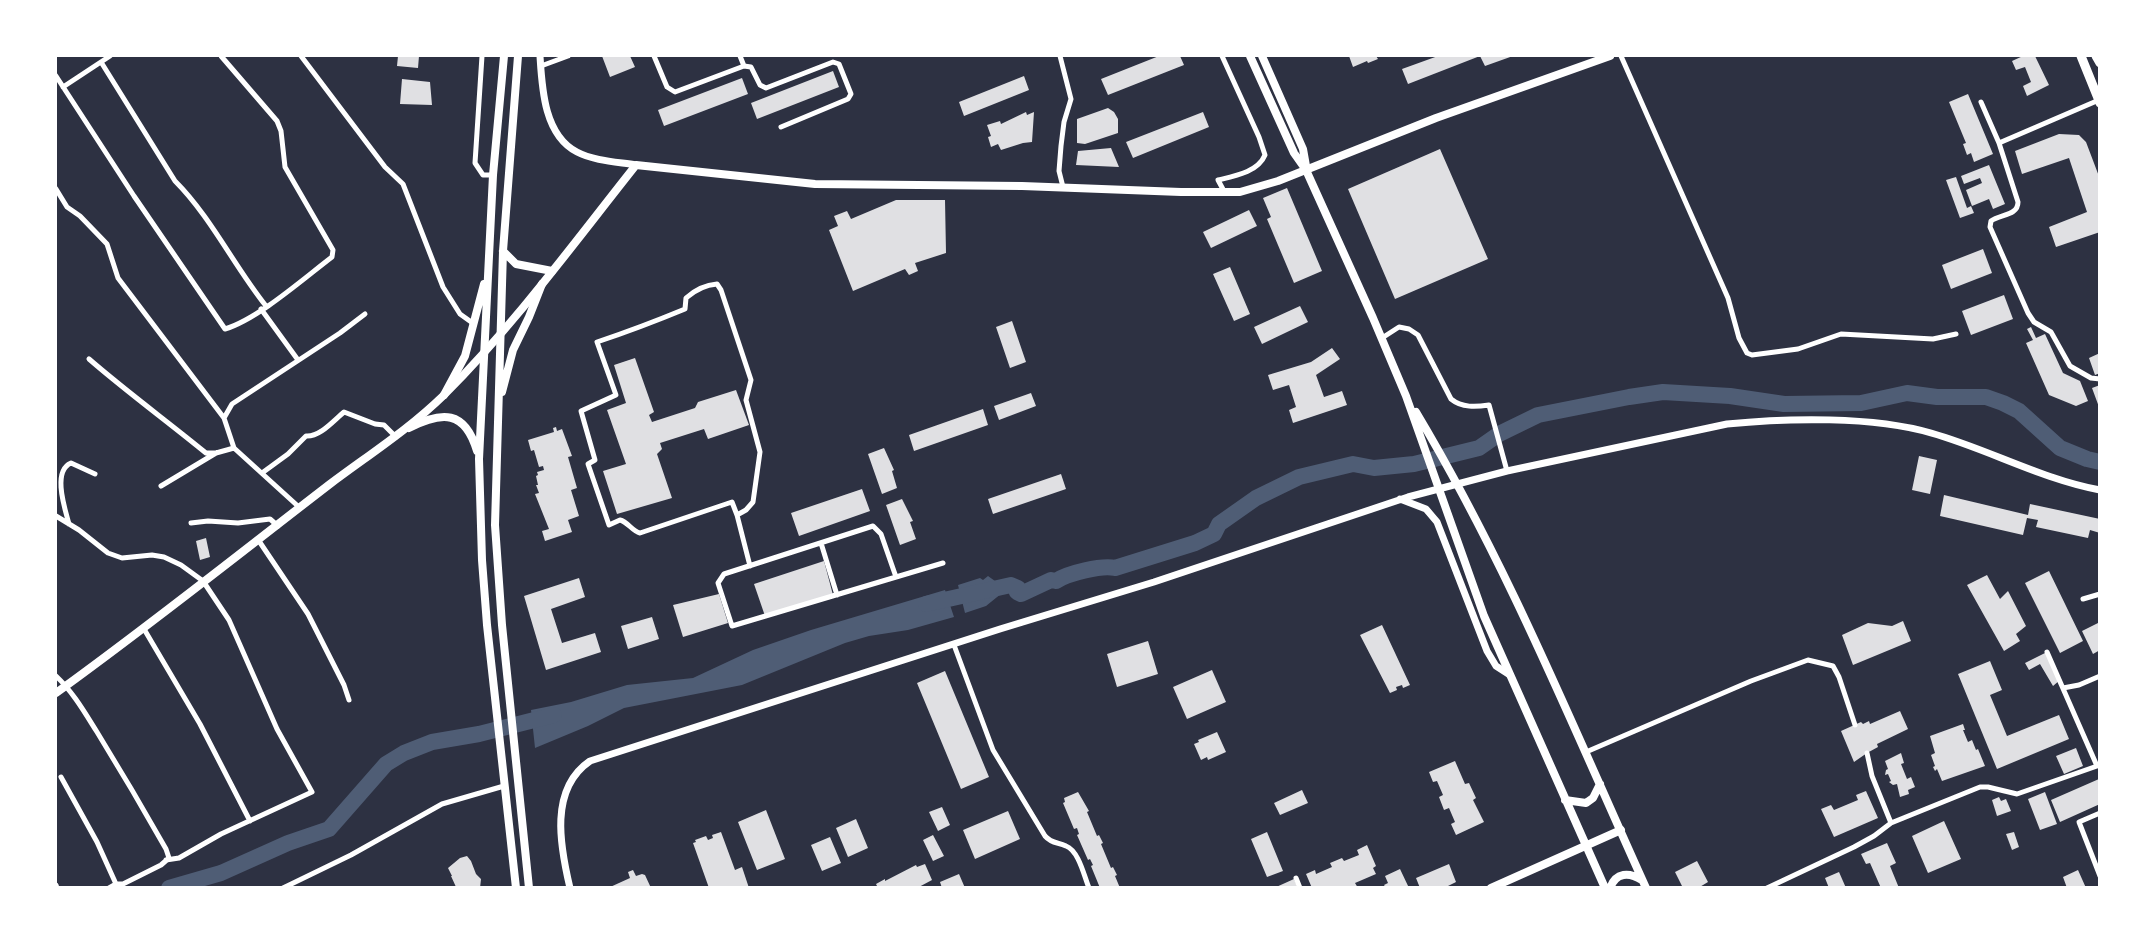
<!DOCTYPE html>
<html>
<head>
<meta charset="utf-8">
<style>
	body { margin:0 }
	#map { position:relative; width:2155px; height:943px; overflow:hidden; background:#2d3142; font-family:Lato,sans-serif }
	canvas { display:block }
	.frame { position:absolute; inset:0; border:57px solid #fff; pointer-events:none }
</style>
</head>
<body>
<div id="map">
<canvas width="2155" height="943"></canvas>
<div class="frame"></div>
</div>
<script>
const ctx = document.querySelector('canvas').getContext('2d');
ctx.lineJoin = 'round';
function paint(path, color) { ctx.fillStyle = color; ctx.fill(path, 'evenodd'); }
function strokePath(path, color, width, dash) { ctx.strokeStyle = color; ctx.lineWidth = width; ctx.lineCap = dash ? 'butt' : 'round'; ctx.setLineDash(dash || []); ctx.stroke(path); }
paint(new Path2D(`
	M988,576L995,581L1016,585L1011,589H1007L986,606L965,613L958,585L980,578L983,580Z
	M945,590L954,617L908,630L869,636L845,643L742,685L624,708L588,726L535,748L531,710L571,702L627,685L693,678L753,650L811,630Z`), '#4f5d75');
strokePath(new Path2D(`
	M926,604L1011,585L1018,588L1017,592L1021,594L1051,580L1056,581C1068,573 1102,565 1115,568L1195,543L1214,534L1219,524L1256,498L1299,477L1353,464L1374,468L1414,464L1479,448L1499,434L1538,415L1629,397L1663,392L1730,396L1784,404L1861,403L1907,393L1937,397H1986L2003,403L2019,411L2060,448L2087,459L2100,462
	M169,888L221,873L288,843L329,829L386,764L404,753L432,742L479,734L554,715`), '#4f5d75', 16);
paint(new Path2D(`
	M398,56H419L418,68L397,66Z
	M602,56H630L635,67L610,77Z
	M1159,56H1180L1184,65L1108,95L1101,79Z
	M1349,56H1376L1378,59L1368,63L1367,61L1353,67Z
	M1438,56H1480L1408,84L1402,69Z
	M1480,56H1513L1485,66Z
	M2023,56H2035L2049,85L2027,96L2023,86L2031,82L2025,67L2016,70L2012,61Z
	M833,71L839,87L757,119L751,103Z
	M1024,76L1029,90L964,116L959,102Z
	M742,78L748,94L664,126L658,110Z
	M402,79L430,82L432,105L400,104Z
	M1968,94L1993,154L1974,162L1971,153L1967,155L1963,144L1966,143L1949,102Z
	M1108,108L1114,112L1118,119V133L1085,144L1077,143V119Z
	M1026,112L1027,115L1034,112L1032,142L1023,143L1001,150L998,144L991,147L988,137L991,136L987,125L1000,121L1001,124Z
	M1203,112L1209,127L1133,158L1126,142Z
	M2059,134L2079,135L2086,142L2100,179V232L2056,247L2049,227L2087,212L2069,158L2022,174L2015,151Z
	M1111,148L1119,167L1076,165L1078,151Z
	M1440,149L1488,259L1395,299L1348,189Z
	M1989,165L2005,204L1993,209L1989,199L1972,206L1966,190L1982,183L1980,178L1964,184L1961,176Z
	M1956,177L1967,208L1971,206L1974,213L1960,218L1946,180Z
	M1287,188L1322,271L1294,283L1267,219L1271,217L1263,198Z
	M896,200H945L946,253L915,263L918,271L909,275L905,269L853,291L829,230L838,226L834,216L847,211L851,219Z
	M1249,210L1257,226L1211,248L1203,232Z
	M1983,249L1992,273L1951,289L1942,265Z
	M1230,267L1250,314L1234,321L1213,274Z
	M2004,295L2013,319L1971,335L1962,311Z
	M1300,306L1308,322L1262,344L1254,327Z
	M1012,321L1026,362L1010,368L996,327Z
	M2031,327L2036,338L2045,334L2063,373L2080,381L2088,401L2076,406L2049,395L2026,343L2033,340L2027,329Z
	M1332,348L1340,359L1316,375L1324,397L1342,391L1347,405L1293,423L1289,410L1296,407L1289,385L1273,390L1268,375L1311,362Z
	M2100,353V373L2095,375L2089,358Z
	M635,358L654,412L649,415L652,422L695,408L698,402L736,390L749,425L708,439L704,429L660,443L662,449L657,454L672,498L617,514L603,471L626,464L607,410L626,403L614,365Z
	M2100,385V407H2099L2092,388Z
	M1031,393L1036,406L999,420L994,406Z
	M983,409L988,425L914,451L909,435Z
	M556,427L557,431L562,429L572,456L568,457L577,488L571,490L579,516L568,520L572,532L545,541L542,531L549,529L535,494L539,493L536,485H538L536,476L538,475L537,472L544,470L543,466L539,467L534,450L531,451L528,440L554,432L553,428Z
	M884,448L894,470L892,471L897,488L882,494L868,454Z
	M1919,456L1937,460L1930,494L1912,490Z
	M1061,474L1066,489L993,514L988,499Z
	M862,489L870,511L799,536L791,513Z
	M1944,495L2028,515L2030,504L2100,519V533L2090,530L2088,538L2036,527L2038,520L2027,518L2023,535L1940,516Z
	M902,499L913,521L910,522L916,539L900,545L886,505Z
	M206,538L210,557L200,560L196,541Z
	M824,561L833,595L765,616L754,584Z
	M2049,571L2083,641L2060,653L2025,583Z
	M1987,575L2000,599L2008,591L2026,626L2016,634L2020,641L2004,651L1967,585Z
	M579,578L585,597L551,609L562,643L595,633L601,652L546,670L524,596Z
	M719,594L728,623L683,637L673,605Z
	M652,617L659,639L628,649L621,626Z
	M1903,621L1911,641L1853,665L1842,635L1868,623L1892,626Z
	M2100,622V650L2093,654L2082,631Z
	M1382,625L1410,685L1403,688L1402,685L1396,687L1397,690L1390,693L1360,635Z
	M1148,641L1158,674L1117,687L1107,654Z
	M2047,652L2060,680L2053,686L2040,664L2029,670L2025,663Z
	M1990,661L2002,690L1990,695L2007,736L2059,715L2069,739L1997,769L1958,674Z
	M1212,670L1226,702L1187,719L1173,687Z
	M945,671L989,777L961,789L917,683Z
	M1900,711L1908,729L1877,744L1878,747L1867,753L1854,762L1841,731L1861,722L1863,724L1869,721L1870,724Z
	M1963,724L1965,730H1963L1968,742L1972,740L1976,750L1978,749L1985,766L1942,781L1937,769L1935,771L1933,767L1935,766L1931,755L1935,753L1930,736Z
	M1217,732L1226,752L1208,760L1207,757L1201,760L1194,744L1199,742L1198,740Z
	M2076,748L2083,766L2064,774L2056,756Z
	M1901,753L1904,763L1901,764L1907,779L1911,777L1915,787L1908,790L1909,794L1900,797L1897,784L1893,785L1889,782L1891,781L1888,774L1885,775L1886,770L1888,769L1885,761Z
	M1455,761L1465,784L1469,783L1476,798L1473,800L1484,822L1456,835L1451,824L1455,822L1449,808L1444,810L1439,797L1443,795L1437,781L1433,782L1429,772Z
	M2099,779L2100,804L2060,822L2051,800Z
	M1302,790L1308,803L1280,815L1274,803Z
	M1866,791L1878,818L1834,837L1821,809L1831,805L1834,810L1858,800L1856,795Z
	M1078,792L1089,811L1087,812L1097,836L1099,835L1103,843L1101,844L1111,868L1113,867L1117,875L1115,876L1120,888H1100L1091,866L1093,865L1090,859L1088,860L1077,835L1079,834L1077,828L1074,829L1063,803L1065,802L1064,798Z
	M2045,792L2057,824L2040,830L2028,799Z
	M1999,797L2001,801L2006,799L2011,811L1997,816L1992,800Z
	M942,807L950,825L938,831L929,812Z
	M766,810L785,859L757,870L738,822Z
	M1008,811L1020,839L975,859L963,830Z
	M856,819L868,848L848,857L836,828Z
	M1944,821L1961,859L1928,873L1912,836Z
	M721,832L735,870L742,867L749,888H709L693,843L696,842L695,840L706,836L708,840L713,838L712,835Z
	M1267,832L1283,871L1267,877L1251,839Z
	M2014,832L2019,847L2012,850L2006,834Z
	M933,835L944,856L933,861L923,840Z
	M830,837L841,863L822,871L811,845Z
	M1887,843L1896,863L1890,866L1899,888H1881L1870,863L1866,864L1861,854Z
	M1367,845L1376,866L1373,868L1376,874L1355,883L1358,888H1312L1306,874L1315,870L1316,874L1332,867L1330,863L1342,858L1344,861L1359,855L1357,850Z
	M467,856L471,861L476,874L481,879L480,888L456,887L451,876H452L448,868L460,858Z
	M1697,861L1708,882L1698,888H1683L1675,872Z
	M925,864L932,880L917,888H873L877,886L876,884L885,879V881L916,865L917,867Z
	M1449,864L1456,882L1444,888H1420L1416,878Z
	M1400,869L1409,888H1386L1384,885L1388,883L1385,876Z
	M633,870L636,876L642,874L645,875L651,888H608L630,878L628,872Z
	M2078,870L2086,888H2067L2063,877Z
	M1839,872L1846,888H1829L1825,878Z
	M959,874L965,888H942L940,882Z
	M1294,879L1298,888H1274Z`), '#e0e0e3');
strokePath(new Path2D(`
	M301,56L385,167L403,184L443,287L460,314L474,324
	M482,56L475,163L483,175H493
	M654,56L667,87L675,92L744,66L751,67L760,85L766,88L833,62L839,64L851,94L848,99L781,127
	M740,56L744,66
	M1060,56L1071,99L1064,122L1061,146L1059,171L1063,187
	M1222,56L1259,137L1265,155C1258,172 1235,176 1218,180L1225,193
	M1621,56L1728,298L1739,338L1747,353L1752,355L1798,349L1841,334L1933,339L1956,334
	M101,62L175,181C211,217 234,266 266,306
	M541,66L568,56
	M56,76L134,196L225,329C258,319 303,279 332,257L333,250L285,167L281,131L277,121L221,56
	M63,87L110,56
	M1981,102L1999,143L2099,100
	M1999,143L2018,202C2018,216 2000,214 1991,221L1990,227L2028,313L2034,322L2051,332L2070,366L2091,378L2100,379
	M56,189L67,207L80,216L107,244L118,278L224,418
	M261,309L298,360
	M1382,338L1399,327L1409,329L1418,335L1451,399C1462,408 1476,407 1489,405L1507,471
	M89,359C127,392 167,421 206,453H216L234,448
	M262,473L288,454L306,436C320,437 333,421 344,412L375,424L384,425L396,437
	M161,486L216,453
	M300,508L234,448L224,418L232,404L340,333L365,314
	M737,515L732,502L640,533C632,531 628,522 620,520L609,525L588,464L595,460L581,411L616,395L597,342C627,332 656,321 685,309L686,298C695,290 704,285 717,284L721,290L751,380L746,400L760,452L753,502L746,510L737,515L750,566
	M56,516L79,530L108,553L122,558L152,555L164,557L181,565L203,581L229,620L277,729L312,792L221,834L179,858L166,860
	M191,523L208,521L238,523L270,519L278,526
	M69,524C65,509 52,471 71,463L95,474
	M259,541L308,614L344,685L349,700
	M821,543L837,595
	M896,577L881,534L873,526L724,574L718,583L732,626L943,563
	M2083,599L2100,594
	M144,629L200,724L250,821
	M954,645L993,750L1045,836C1052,844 1058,842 1066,846C1079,851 1084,876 1089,888
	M2047,652L2097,766
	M56,676C73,692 85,713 97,732C121,771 144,810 166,849L169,858L161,865L123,884H116L109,888
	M2063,688L2079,685L2100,676
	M1586,752L1751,681L1808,660L1833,666L1839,677L1855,725
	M1867,753L1872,776L1891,823
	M61,777L97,842L116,884
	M2100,813L2079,822L2100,876
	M1296,878L1300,888
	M56,885L57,888
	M283,888L351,855L442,804L504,786
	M1767,888L1854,847L1874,836L1891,823L1980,787H1988L2017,794L2100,765`), '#fff', 5);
strokePath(new Path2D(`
	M540,56C542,88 544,135 577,152C594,161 618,162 636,165
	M1400,499L1426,509L1437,522L1487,651L1496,666L1510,675
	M570,888C560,846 549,789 590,761L1000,629L1154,582L1408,497L1507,471L1727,424C1787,418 1873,416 1931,433C1988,449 2041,479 2100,490`), '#fff', 7);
strokePath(new Path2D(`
	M56,693C149,626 239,554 330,484C370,454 408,430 444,395C515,324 574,243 636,165L815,184L1022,186L1181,192H1240L1278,181L1436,118L1610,56
	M1491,888L1621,830`), '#fff', 8);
strokePath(new Path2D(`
	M504,56L493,175L479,459L482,560L487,625L516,888
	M518,56L503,251L495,525L502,625L529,888
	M1250,56L1294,153L1306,170L1373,318L1406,396L1484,616L1605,888
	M1262,56L1303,149L1306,166
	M503,251L516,264L552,271
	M502,392L513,350L529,317L542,284
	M444,395L465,356L484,284
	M1416,412C1507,564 1573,727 1646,888
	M409,428C442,411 465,410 477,451
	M1565,800L1586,803L1593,798L1600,784
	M1610,888C1616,872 1629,872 1642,880`), '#fff', 8);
strokePath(new Path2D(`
	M2081,56L2100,103
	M2096,56L2100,63`), '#fff', 9);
</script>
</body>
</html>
